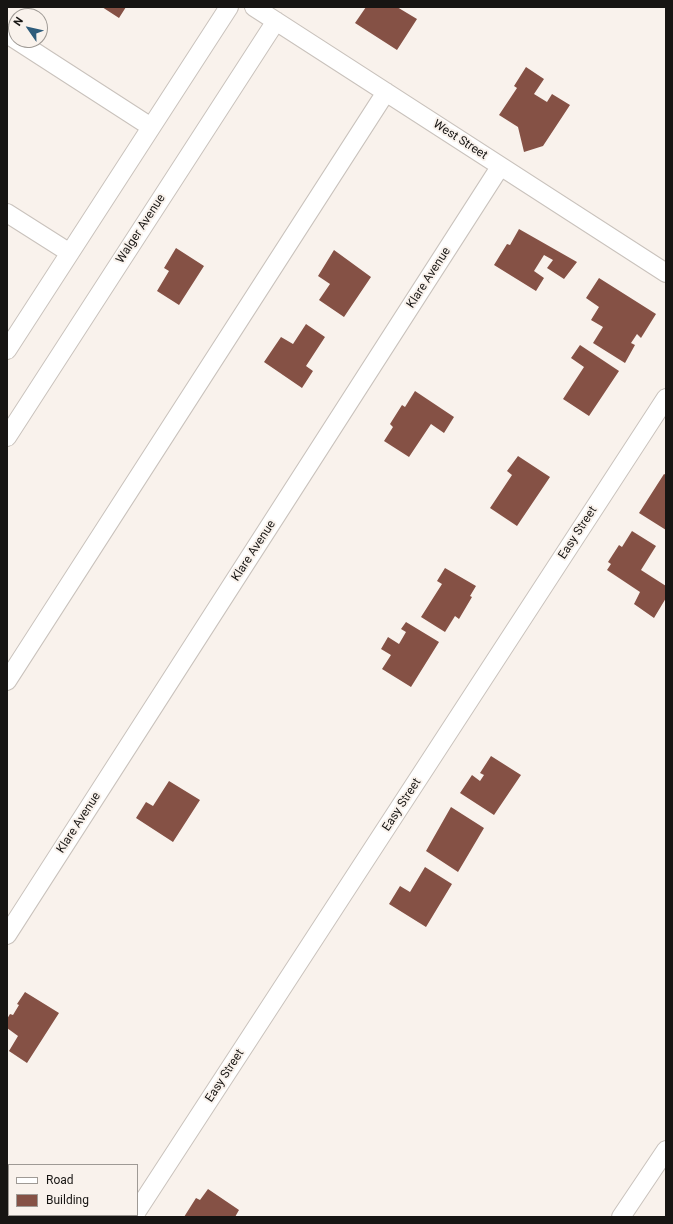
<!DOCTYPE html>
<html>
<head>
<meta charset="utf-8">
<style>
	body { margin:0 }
	#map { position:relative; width:673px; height:1224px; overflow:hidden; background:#f9f2ec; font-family:Roboto,sans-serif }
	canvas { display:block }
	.frame { position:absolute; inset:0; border:8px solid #171513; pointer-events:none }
	.legend { position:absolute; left:8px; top:1164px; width:130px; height:52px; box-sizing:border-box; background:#f9f2ec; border:1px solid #9f9a95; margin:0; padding:5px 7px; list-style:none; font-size:12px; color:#171513 }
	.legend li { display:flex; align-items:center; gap:8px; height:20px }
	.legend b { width:20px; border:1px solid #9f9a95 }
	.north { position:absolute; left:8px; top:8px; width:40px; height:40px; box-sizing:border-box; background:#f9f2ec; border:1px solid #9f9a95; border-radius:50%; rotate:304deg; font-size:11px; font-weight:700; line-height:16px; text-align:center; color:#171513 }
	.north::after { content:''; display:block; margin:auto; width:14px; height:18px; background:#2e5c7b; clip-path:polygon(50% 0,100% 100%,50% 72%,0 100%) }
</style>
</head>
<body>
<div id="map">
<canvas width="673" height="1224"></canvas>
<div class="frame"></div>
<ul class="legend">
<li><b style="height:5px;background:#fff"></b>Road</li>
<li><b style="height:11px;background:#855145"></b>Building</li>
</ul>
<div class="north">N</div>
</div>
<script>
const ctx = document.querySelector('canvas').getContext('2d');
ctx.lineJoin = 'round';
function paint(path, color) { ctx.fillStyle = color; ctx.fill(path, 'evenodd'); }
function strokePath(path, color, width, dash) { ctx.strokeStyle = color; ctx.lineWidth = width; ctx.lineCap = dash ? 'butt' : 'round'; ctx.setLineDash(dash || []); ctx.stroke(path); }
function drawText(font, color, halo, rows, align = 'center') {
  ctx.font = font + ' Roboto,sans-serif'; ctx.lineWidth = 4; ctx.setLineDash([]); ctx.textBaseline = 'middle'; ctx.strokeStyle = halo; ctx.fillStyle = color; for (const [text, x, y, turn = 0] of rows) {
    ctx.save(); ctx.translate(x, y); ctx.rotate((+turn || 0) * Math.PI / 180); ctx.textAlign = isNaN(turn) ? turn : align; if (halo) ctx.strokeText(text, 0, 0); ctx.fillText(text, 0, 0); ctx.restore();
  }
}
paint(new Path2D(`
	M102,7H126L119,18Z
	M366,7H397L417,19L397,50L355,23Z
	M526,67L544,79L534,94L547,102L552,94L570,105L543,146L524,152L518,127L499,115L517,88L514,86Z
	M519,229L577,262L564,279L547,268L553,260L544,255L534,271L544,278L536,291L494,265L507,244L510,245Z
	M176,248L204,266L179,305L157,291L169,271L164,268Z
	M334,250L371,277L344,317L319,300L330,284L318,276Z
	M599,278L656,314L641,338L637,334L631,343L635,345L625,363L593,343L603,327L591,320L599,307L586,298Z
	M306,324L325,337L306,366L313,371L302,388L264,362L281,337L293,344Z
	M580,345L619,371L589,416L563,399L584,367L571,358Z
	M415,391L454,417L444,433L431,424L409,457L384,441L393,427L390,424L402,405L405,407Z
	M518,456L550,477L517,526L490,508L512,475L507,471Z
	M664,474L666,475V530L639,513Z
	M632,531L656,546L641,570L666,586V598L654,618L634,604L640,592L607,570L611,564L608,562L619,545L622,547Z
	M445,568L476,586L470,596L472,597L459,619L455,616L445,632L421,617L442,584L437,581Z
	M406,622L439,642L411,687L382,669L391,655L381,649L388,637L399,644L406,632L401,629Z
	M491,756L521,775L494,815L460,793L472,775L480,781L484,775L480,773Z
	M169,781L200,800L173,842L136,818L146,802L153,806Z
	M451,807L484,828L458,872L426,851Z
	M425,867L452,884L426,927L389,904L400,886L410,892Z
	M25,992L59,1013L27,1063L9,1051L18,1036L7,1028V1019L10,1014L13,1015L19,1005L17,1004Z
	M208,1189L239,1210L235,1217H184L196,1198L200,1200Z`), '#855145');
const minor = new Path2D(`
	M254,7L666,273
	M7,34L151,127
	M7,213L70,253
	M7,350L229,7
	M7,437L276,21
	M7,681L386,92
	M7,935L500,167
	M137,1211L666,398
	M621,1217L666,1150`);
strokePath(minor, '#c9c2bc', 20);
strokePath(minor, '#fff', 18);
drawText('12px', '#171513', '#f9f2ec', [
	["West Street",460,140,33],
	["Walger Avenue",141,229,-57],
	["Klare Avenue",429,278,-57],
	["Easy Street",578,533,-57],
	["Klare Avenue",254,551,-57],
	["Easy Street",402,805,-57],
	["Klare Avenue",79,823,-57],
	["Easy Street",225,1076,-57]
]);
</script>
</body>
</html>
